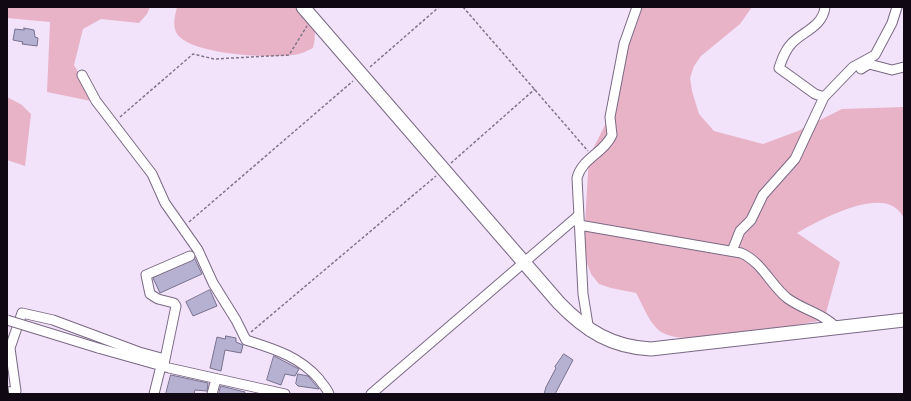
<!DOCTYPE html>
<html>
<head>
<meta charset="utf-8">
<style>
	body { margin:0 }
	#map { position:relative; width:911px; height:401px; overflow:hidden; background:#f2e3fb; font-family:"Alegreya Sans",sans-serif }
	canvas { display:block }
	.frame { position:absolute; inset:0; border:8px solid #100913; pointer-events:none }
</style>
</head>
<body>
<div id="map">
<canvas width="911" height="401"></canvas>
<div class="frame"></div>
</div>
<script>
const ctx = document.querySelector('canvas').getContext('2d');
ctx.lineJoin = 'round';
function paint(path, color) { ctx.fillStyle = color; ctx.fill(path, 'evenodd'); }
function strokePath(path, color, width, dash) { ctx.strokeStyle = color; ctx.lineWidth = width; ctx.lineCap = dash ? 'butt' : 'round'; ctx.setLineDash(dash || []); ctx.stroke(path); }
paint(new Path2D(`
	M7,7H150L147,14L139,23L101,19L83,29L74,65L96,102L47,92L50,22L7,18Z
	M177,7H298C311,22 319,27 313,48C307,51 299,55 293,55C268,58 192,55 177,34C172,26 175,15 177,7Z
	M635,7H752L740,24L701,56L694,66L690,78L692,91L699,114L714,131L763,144L798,131L842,109L904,107V219C889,181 820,220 797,233L840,262L824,320C790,326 690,348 663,333C650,326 643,305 636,293L611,288L599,284L591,274L587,263L584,239L589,157L610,115Z
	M7,97L22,105L31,114L25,166L7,160Z`), '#e8b3c7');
const building = new Path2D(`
	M24,28L34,30L35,37L38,38L37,46L22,44L23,42L13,40L15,29L24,30Z
	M195,259L202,274L160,293L153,278Z
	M210,290L217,306L193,316L186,302Z
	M226,336L236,338V342L243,345L241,353L225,350L221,371L210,368L217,337L225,339Z
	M564,354L573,360L555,394H544L546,387L556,368L555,367Z
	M274,356L299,369L295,376L285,374L281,385L267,380Z
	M298,374L308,376L319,389L298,386L296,384Z
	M171,375L208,383L207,391L195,390L194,394H166Z
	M221,386L245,392L244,394H219Z`);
paint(building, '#b6b1d1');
strokePath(building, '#76718e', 1);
const street = new Path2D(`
	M825,7C823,26 804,31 792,43C785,50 782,59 779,68L815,94L824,97L853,67L875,55L892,23L897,7
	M861,69L869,64L892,70L904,67
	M82,75L96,101L152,174L165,203L198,250L213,283L236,320L246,340C274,349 299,356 319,379C322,384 327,388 329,394
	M579,225L741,253C762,262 770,284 787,298C803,310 823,313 837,328
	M732,251L740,231L751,220L763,195L795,159L824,97
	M589,331L583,294L577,178C582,158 604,153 612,135L610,117L624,44L637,7
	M98,348L169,368L285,394
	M164,364L176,306L174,303L158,299L150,294L146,275L190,256
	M7,392L16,391L10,348L22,313L53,320L139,352L165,359
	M154,394L161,366
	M212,394L216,379
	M371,394L578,216`);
const secondary = new Path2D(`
	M303,7L559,303C586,331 612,347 651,349L904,320`);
strokePath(street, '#7a6984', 11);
strokePath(secondary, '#7a6984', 15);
strokePath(new Path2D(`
	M463,7L588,151
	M370,67L439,7
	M120,117L193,54L214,59L289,55L307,26
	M451,163L535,89
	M189,222L353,81
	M251,332L436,176`), '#817687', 1.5, [3, 2]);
strokePath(street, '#fff', 9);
strokePath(secondary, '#fff', 13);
strokePath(new Path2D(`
	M7,387L8,394`), '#483f4d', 2.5, [8, 4]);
const streetBridge = new Path2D(`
	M7,320L98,348`);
strokePath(streetBridge, '#7a6984', 11, []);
strokePath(streetBridge, '#fff', 9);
</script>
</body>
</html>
